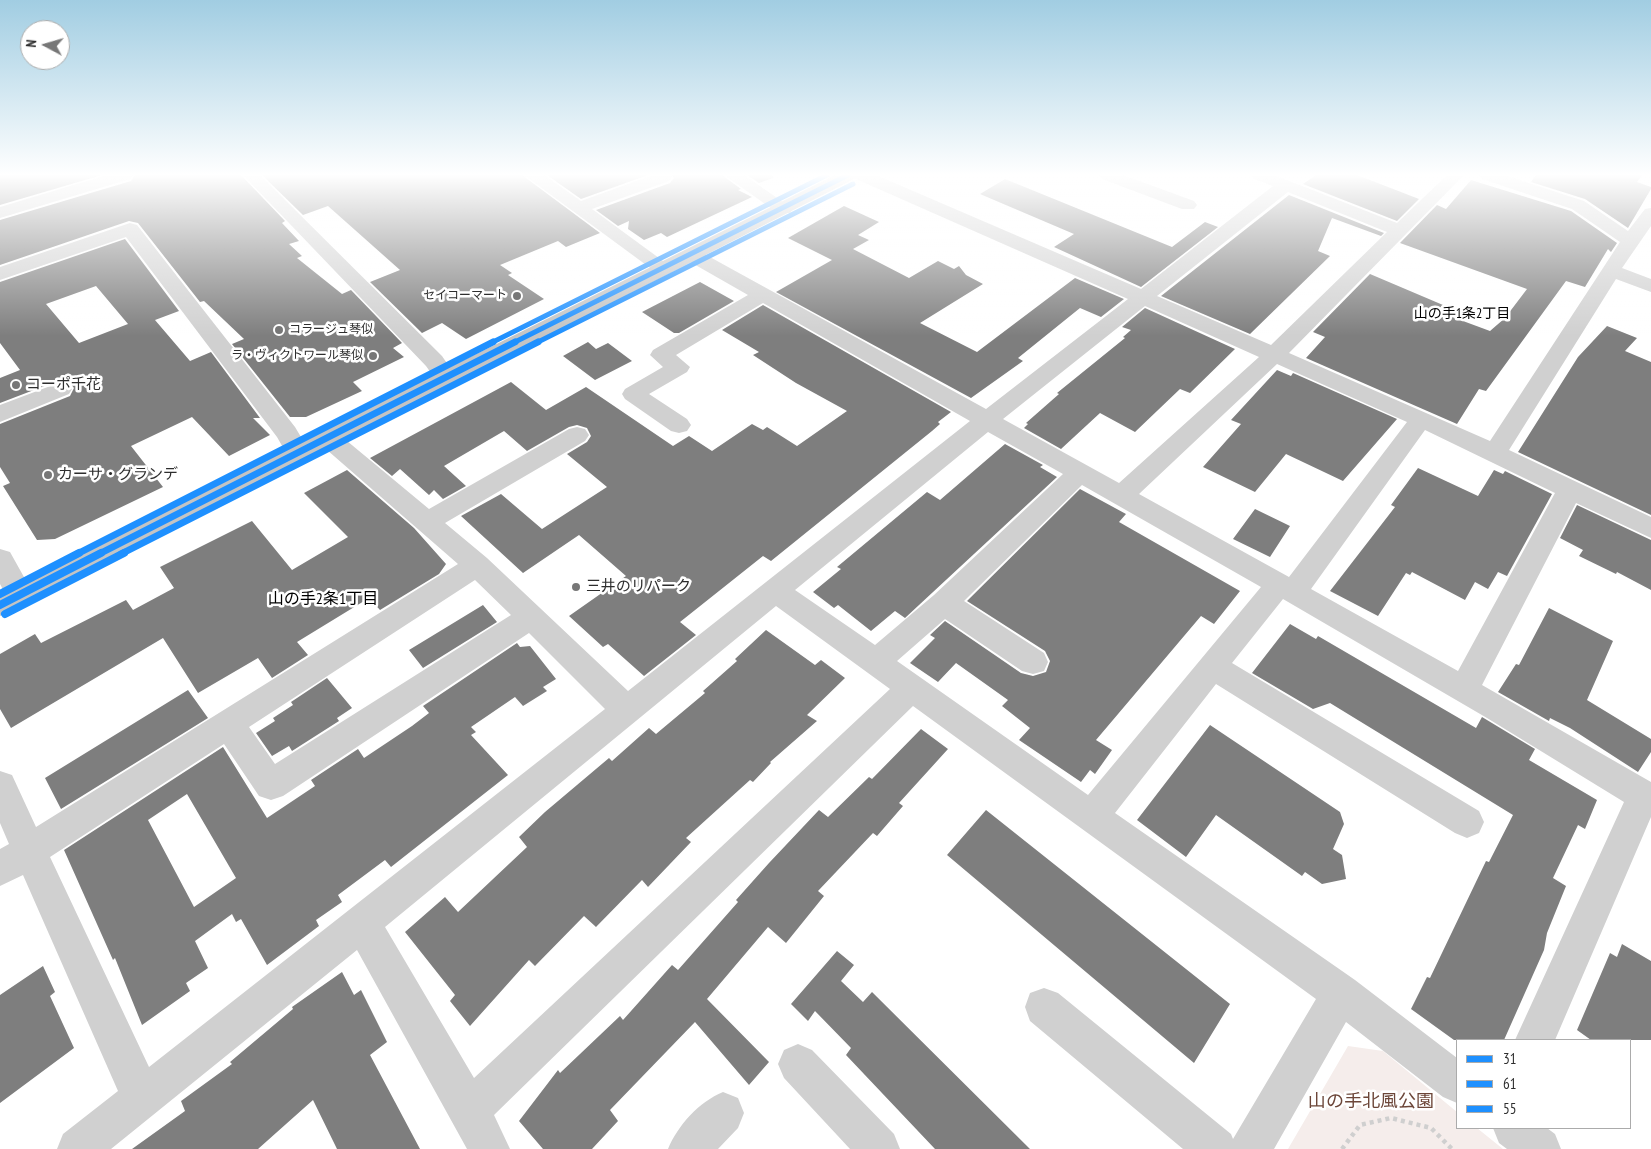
<!DOCTYPE html>
<html>
<head>
<meta charset="utf-8">
<style>
	body { margin:0 }
	#map { position:relative; width:1651px; height:1149px; overflow:hidden; background:#fff; font-family:"PT Sans Narrow",sans-serif }
	canvas { display:block }
	.legend { position:absolute; left:1456px; top:1039px; width:175px; height:90px; box-sizing:border-box; background:#fff; border:1px solid #ababab; margin:0; padding:6px 9px; list-style:none; font-size:15px; color:#2e2e2e }
	.legend li { display:flex; align-items:center; gap:10px; height:25px }
	.legend b { width:25px; border:1px solid #ababab }
	.north { position:absolute; left:20px; top:20px; width:50px; height:50px; box-sizing:border-box; background:#fff; border:1px solid #ababab; border-radius:50%; rotate:276deg; font-size:14px; font-weight:700; line-height:20px; text-align:center; color:#2e2e2e }
	.north::after { content:''; display:block; margin:auto; width:18px; height:22px; background:#777; clip-path:polygon(50% 0,100% 100%,50% 72%,0 100%) }
</style>
</head>
<body>
<div id="map">
<canvas width="1651" height="1149"></canvas>
<ul class="legend">
<li><b style="height:6px;background:#1e90ff"></b>31</li>
<li><b style="height:6px;background:#1e90ff"></b>61</li>
<li><b style="height:6px;background:#1e90ff"></b>55</li>
</ul>
<div class="north">N</div>
</div>
<script>
const ctx = document.querySelector('canvas').getContext('2d');
ctx.lineJoin = 'round';
function paint(path, color) { ctx.fillStyle = color; ctx.fill(path, 'evenodd'); }
function strokePath(path, color, width, dash) { ctx.strokeStyle = color; ctx.lineWidth = width; ctx.lineCap = dash ? 'butt' : 'round'; ctx.setLineDash(dash || []); ctx.stroke(path); }
function drawText(font, color, halo, rows, align = 'center') {
  ctx.font = font + ' "PT Sans Narrow","Noto Sans JP",sans-serif'; ctx.lineWidth = 5; ctx.setLineDash([]); ctx.textBaseline = 'middle'; ctx.strokeStyle = halo; ctx.fillStyle = color; for (const [text, x, y, turn = 0] of rows) {
    ctx.save(); ctx.translate(x, y); ctx.rotate((+turn || 0) * Math.PI / 180); ctx.textAlign = isNaN(turn) ? turn : align; if (halo) ctx.strokeText(text, 0, 0); ctx.fillText(text, 0, 0); ctx.restore();
  }
}
paint(new Path2D(`
	M1348,1046L1383,1051L1457,1112V1128H1477L1503,1149H1288Z`), '#f5edeb');
paint(new Path2D(`
	M0,175H102L0,205Z
	M135,175H241L285,221L282,223L299,241L289,244L302,256L297,258L342,294L351,290L402,343L393,348L404,357L353,382L362,391L306,417H290L232,344L244,339L204,301L200,302L138,223L129,221L0,265V220L131,181Z
	M262,175H522L600,233L566,247L558,241L500,265L512,273L508,275L544,299L466,339L442,323L422,333L370,282L400,270L328,206L303,215Z
	M547,175H648L581,199Z
	M672,175H722L741,189L738,190L752,197L667,237L661,233L644,240L628,229L629,221L618,226L596,210L670,183L674,178Z
	M747,175H772L773,178L759,183Z
	M1316,175H1357L1419,199L1397,221L1303,184Z
	M1536,175H1642L1637,182L1651,187V189L1628,228L1585,199L1531,182Z
	M1005,179L1172,247L1205,222L1218,227L1141,287L1054,247L1074,234L980,194Z
	M1471,180L1571,211L1617,243L1611,252L1608,249L1585,287L1566,281L1486,391L1479,389L1457,424L1306,358L1325,337L1313,332L1370,274L1443,305L1436,311L1490,331L1505,318L1527,289L1400,243L1437,205L1446,209Z
	M1289,195L1384,233L1381,236L1332,218L1318,251L1330,256L1250,334L1161,296Z
	M844,206L879,222L858,235L869,240L853,249L909,278L938,261L954,269L959,266L966,275L983,284L920,323L977,352L1075,278L1124,299L1101,317L1080,308L1018,358L1023,361L971,398L776,292L832,260L788,238Z
	M125,239L179,311L155,320L190,361L211,352L260,418H253L270,435L229,456L192,417L131,446L163,487L55,539L37,540L3,486L10,483L0,467V424L70,396L74,388L69,382L60,380L0,403V378L20,370L0,343V282ZM96,286L128,324L79,343L46,304Z
	M700,282L734,301L679,333H674L642,312Z
	M763,305L951,412L938,422L940,424L932,431L771,561L763,556L680,622L696,635L644,676L608,644L603,647L569,616L626,576L579,535L523,573L461,516L501,494L542,529L607,487L567,454L587,442L591,436L587,428L577,425L569,427L527,451L504,431L444,466L466,486L443,499L434,490L429,495L400,469L392,476L370,458L511,382L546,410L586,387L673,446L689,436L712,451L752,424L763,430L767,427L797,446L847,411L796,383L753,355L759,352L722,330Z
	M1145,308L1235,349L1190,393L1180,389L1135,432L1100,413L1061,449L1024,428L1028,424L1026,423L1059,394L1057,393L1125,338L1123,337L1131,330L1122,327Z
	M1607,326L1637,338L1625,351L1651,362V515L1518,452L1578,357Z
	M588,342L596,349L608,343L632,361L595,380L563,356Z
	M1277,370L1291,376L1293,373L1397,419L1343,481L1286,454L1255,492L1203,467L1241,424L1231,420Z
	M1005,444L1043,465L1040,467L1057,477L905,618L895,611L871,631L838,605L834,608L813,592L841,569L837,567L927,492L940,500Z
	M1418,468L1478,496L1494,470L1503,474L1505,471L1552,494L1507,576L1498,572L1488,589L1475,582L1465,600L1412,572L1410,575L1406,573L1378,616L1330,591L1395,507L1391,505Z
	M347,470L414,528L446,564L439,574L380,610L369,598L297,642L308,655L272,678L258,658L198,693L163,638L11,728L0,709V654L35,634L41,643L126,600L133,610L174,588L160,567L252,521L292,570L348,537L304,493Z
	M1080,489L1126,514L1119,522L1240,591L1214,624L1201,616L1096,740L1112,750L1095,774L1090,770L1081,782L1019,740L1030,728L1002,706L1008,700L956,663L938,682L910,663L935,638L930,635L945,621L1021,673L1033,676L1046,672L1050,661L1045,651L967,601Z
	M1577,505L1651,540V590L1617,572L1616,574L1579,556L1583,550L1560,538Z
	M1255,509L1290,526L1270,557L1233,539Z
	M483,605L497,622L423,668L409,650Z
	M1549,608L1613,641L1587,700L1651,739V752L1638,772L1570,728L1550,718L1549,721L1498,692L1516,664L1519,665Z
	M1290,624L1316,639L1318,636L1476,728L1482,717L1535,749L1529,760L1597,800L1585,829L1578,825L1553,878L1566,886L1547,933L1544,950L1504,1040H1454L1411,1009L1427,977L1430,978L1486,861L1489,862L1513,815L1330,703L1313,709L1252,673Z
	M766,630L815,665L821,660L845,678L807,715L817,721L770,762L771,763L753,782L750,780L686,838L691,842L648,887L642,880L596,927L584,916L535,966L529,960L470,1026L450,1001L455,995L405,932L445,897L458,912L527,847L519,837L545,812L609,758L612,761L649,728L656,734L705,693L703,691L737,661L735,659Z
	M517,643L520,647L530,646L556,679L543,687L547,691L523,706L515,697L471,727L476,732L471,735L508,775L391,867L385,860L338,895L342,902L316,920L319,926L267,965L241,919L236,922L232,914L195,941L208,968L186,983L190,991L142,1025L115,958L113,960L64,850L223,747L267,818L315,786L311,780L358,749L364,758L412,726L429,713L423,706ZM187,794L236,878L194,907L148,820Z
	M327,678L352,708L337,718L339,721L292,751L289,746L272,756L256,733L275,721L273,718L293,705L291,702Z
	M188,690L208,718L61,809L45,778Z
	M1210,725L1340,812L1344,824L1333,849L1342,855L1346,879L1322,884L1305,872L1302,876L1216,815L1186,857L1137,820Z
	M921,729L948,749L899,803L903,806L877,836L873,833L818,891L824,896L786,943L768,927L707,999L769,1062L749,1085L695,1022L610,1110L618,1121L592,1149H543L519,1121L558,1070L560,1073L620,1016L623,1020L672,965L678,970L738,902L736,900L769,863L819,810L828,817L869,777L872,779Z
	M986,810L1230,1004L1194,1063L947,855Z
	M1622,944L1651,961V1040H1591L1577,1030L1610,953L1617,957Z
	M837,951L854,965L841,981L863,1002L872,992L1030,1149H935L846,1055L851,1048L815,1011L808,1021L791,1004Z
	M43,966L55,992L50,996L74,1048L0,1103V995Z
	M342,972L354,995L361,990L387,1042L370,1055L420,1149H337L313,1100L258,1149H132L185,1111L181,1101L232,1064L230,1062L293,1009L292,1007Z`), '#7e7e7e');
strokePath(new Path2D(`
	M1342,1149L1360,1125L1391,1118L1431,1128L1452,1149`), '#cfcfcf', 4.5, [4, 4]);
paint(new Path2D(`
	M107,175H133L130,179L0,218V207Z
	M243,175H260L442,356L457,378L454,383L446,385L438,383L426,366Z
	M524,175H544L581,201L653,175H670L672,177L669,181L592,209L674,269L671,273H657Z
	M724,175H744L793,209L790,213H778Z
	M854,175H876L1141,289L1273,186L1254,179L1252,175H1274L1397,223L1447,175H1464L1289,353L1490,441L1620,242L1572,209L1482,179L1479,175H1504L1584,201L1628,231L1645,209L1651,208V226L1622,268L1651,279V292L1616,279L1509,450L1651,517V538L1576,503L1482,685L1651,782V817L1555,1040H1515L1624,802L1487,718L1283,599L1232,663L1479,811L1484,822L1479,833L1467,838L1455,833L1216,684L1115,813L1355,980L1457,1058V1103L1443,1097L1346,1022L1274,1149H1183L1030,1021L1025,1007L1030,993L1044,988L1058,993L1231,1134L1233,1139L1316,999L913,706L494,1115L510,1149H467L357,950L111,1149H57L63,1134L118,1091L23,875L0,886V849L9,844L0,823V771L12,775L36,827L458,564L319,443L315,437L319,431L327,429L335,431L429,509L569,429L577,427L585,429L589,435L585,441L445,523L487,558L628,691L970,421L763,303L676,355L690,367L687,372L649,394L687,419L691,425L687,431L679,433L671,431L625,399L622,394L625,389L663,367L650,355L653,350L748,295L685,259L682,255L685,251H699L986,409L1128,299L856,179ZM1288,192L1387,232L1271,345L1157,296ZM1145,306L1259,357L1119,483L1003,419ZM1277,364L1407,422L1289,577L1139,494ZM1425,430L1555,493L1458,671L1311,589ZM988,432L1063,474L934,595L875,645L795,590ZM1082,485L1261,587L1088,795L897,661L945,619L1022,671L1033,674L1044,671L1048,662L1044,653L964,601ZM475,580L511,615L275,764L249,727ZM776,606L890,689L474,1078L385,927ZM529,633L605,709L149,1067L50,857L224,744L259,796L271,800L283,796Z
	M1099,175H1123L1194,201L1197,205L1194,209H1182L1102,179Z
	M130,223L137,225L295,427L310,452L307,458L298,460L289,458L277,437L126,237L0,280V267Z
	M61,382L69,384L72,389L69,394L0,422V405Z
	M0,549L10,552L34,595L30,603L20,606L10,603L0,584Z
	M798,1044L812,1050L894,1134L900,1149H850L784,1078L778,1064L784,1050Z
	M723,1092L738,1098L744,1113L738,1128L718,1149H668C678,1125 699,1102 723,1092Z
	M1493,1128H1547L1555,1134L1561,1149H1507L1499,1143Z`), '#d0d0d0');
paint(new Path2D(`
	M835,175H857L854,179L0,616V592Z`), '#c4c4c4');
strokePath(new Path2D(`
	M513,343L848,175`), '#1e90ff', 5);
strokePath(new Path2D(`
	M99,554L515,342`), '#1e90ff', 7);
strokePath(new Path2D(`
	M0,605L101,553`), '#1e90ff', 8);
strokePath(new Path2D(`
	M536,343L853,184`), '#1e90ff', 5);
strokePath(new Path2D(`
	M121,554L538,342`), '#1e90ff', 7);
strokePath(new Path2D(`
	M5,614L124,553`), '#1e90ff', 8);
strokePath(new Path2D(`
	M491,343L827,175`), '#1e90ff', 5);
strokePath(new Path2D(`
	M77,554L493,342`), '#1e90ff', 7);
strokePath(new Path2D(`
	M0,594L79,553`), '#1e90ff', 8);
const sky = ctx.createLinearGradient(0, 0, 0, 336);
sky.addColorStop(0, '#a1cde2');
sky.addColorStop(0.52, '#fff');
sky.addColorStop(1, '#ffffff00');
ctx.fillStyle = sky;
ctx.fillRect(0, 0, 1651, 336);
for (const [x, y, r, color] of [
	[517,296,5,"#777"],
	[279,330,5,"#777"],
	[373,356,5,"#777"],
	[16,385,5,"#777"],
	[48,475,5,"#777"],
	[576,587,5,"#777"]
]) { const dot = new Path2D(); dot.arc(x, y, r, 0, 2 * Math.PI); ctx.fillStyle = color; ctx.fill(dot); strokePath(dot, '#fff', 2); }
drawText('12px', '#2e2e2e', '#fff', [
	["セイコーマート",507,296],
	["コラージュ琴似",289,330,"left"],
	["ラ・ヴィクトワール琴似",363,356]
], 'right');
drawText('14px', '#000', '#fff', [
	["山の手1条2丁目",1462,314]
]);
drawText('15px', '#2e2e2e', '#fff', [
	["コーポ千花",26,385],
	["カーサ・グランデ",58,475],
	["三井のリパーク",586,587]
], 'left');
drawText('16px', '#000', '#fff', [
	["山の手2条1丁目",323,599]
]);
drawText('18px', '#6c4639', '#fff', [
	["山の手北風公園",1371,1102]
]);
</script>
</body>
</html>
